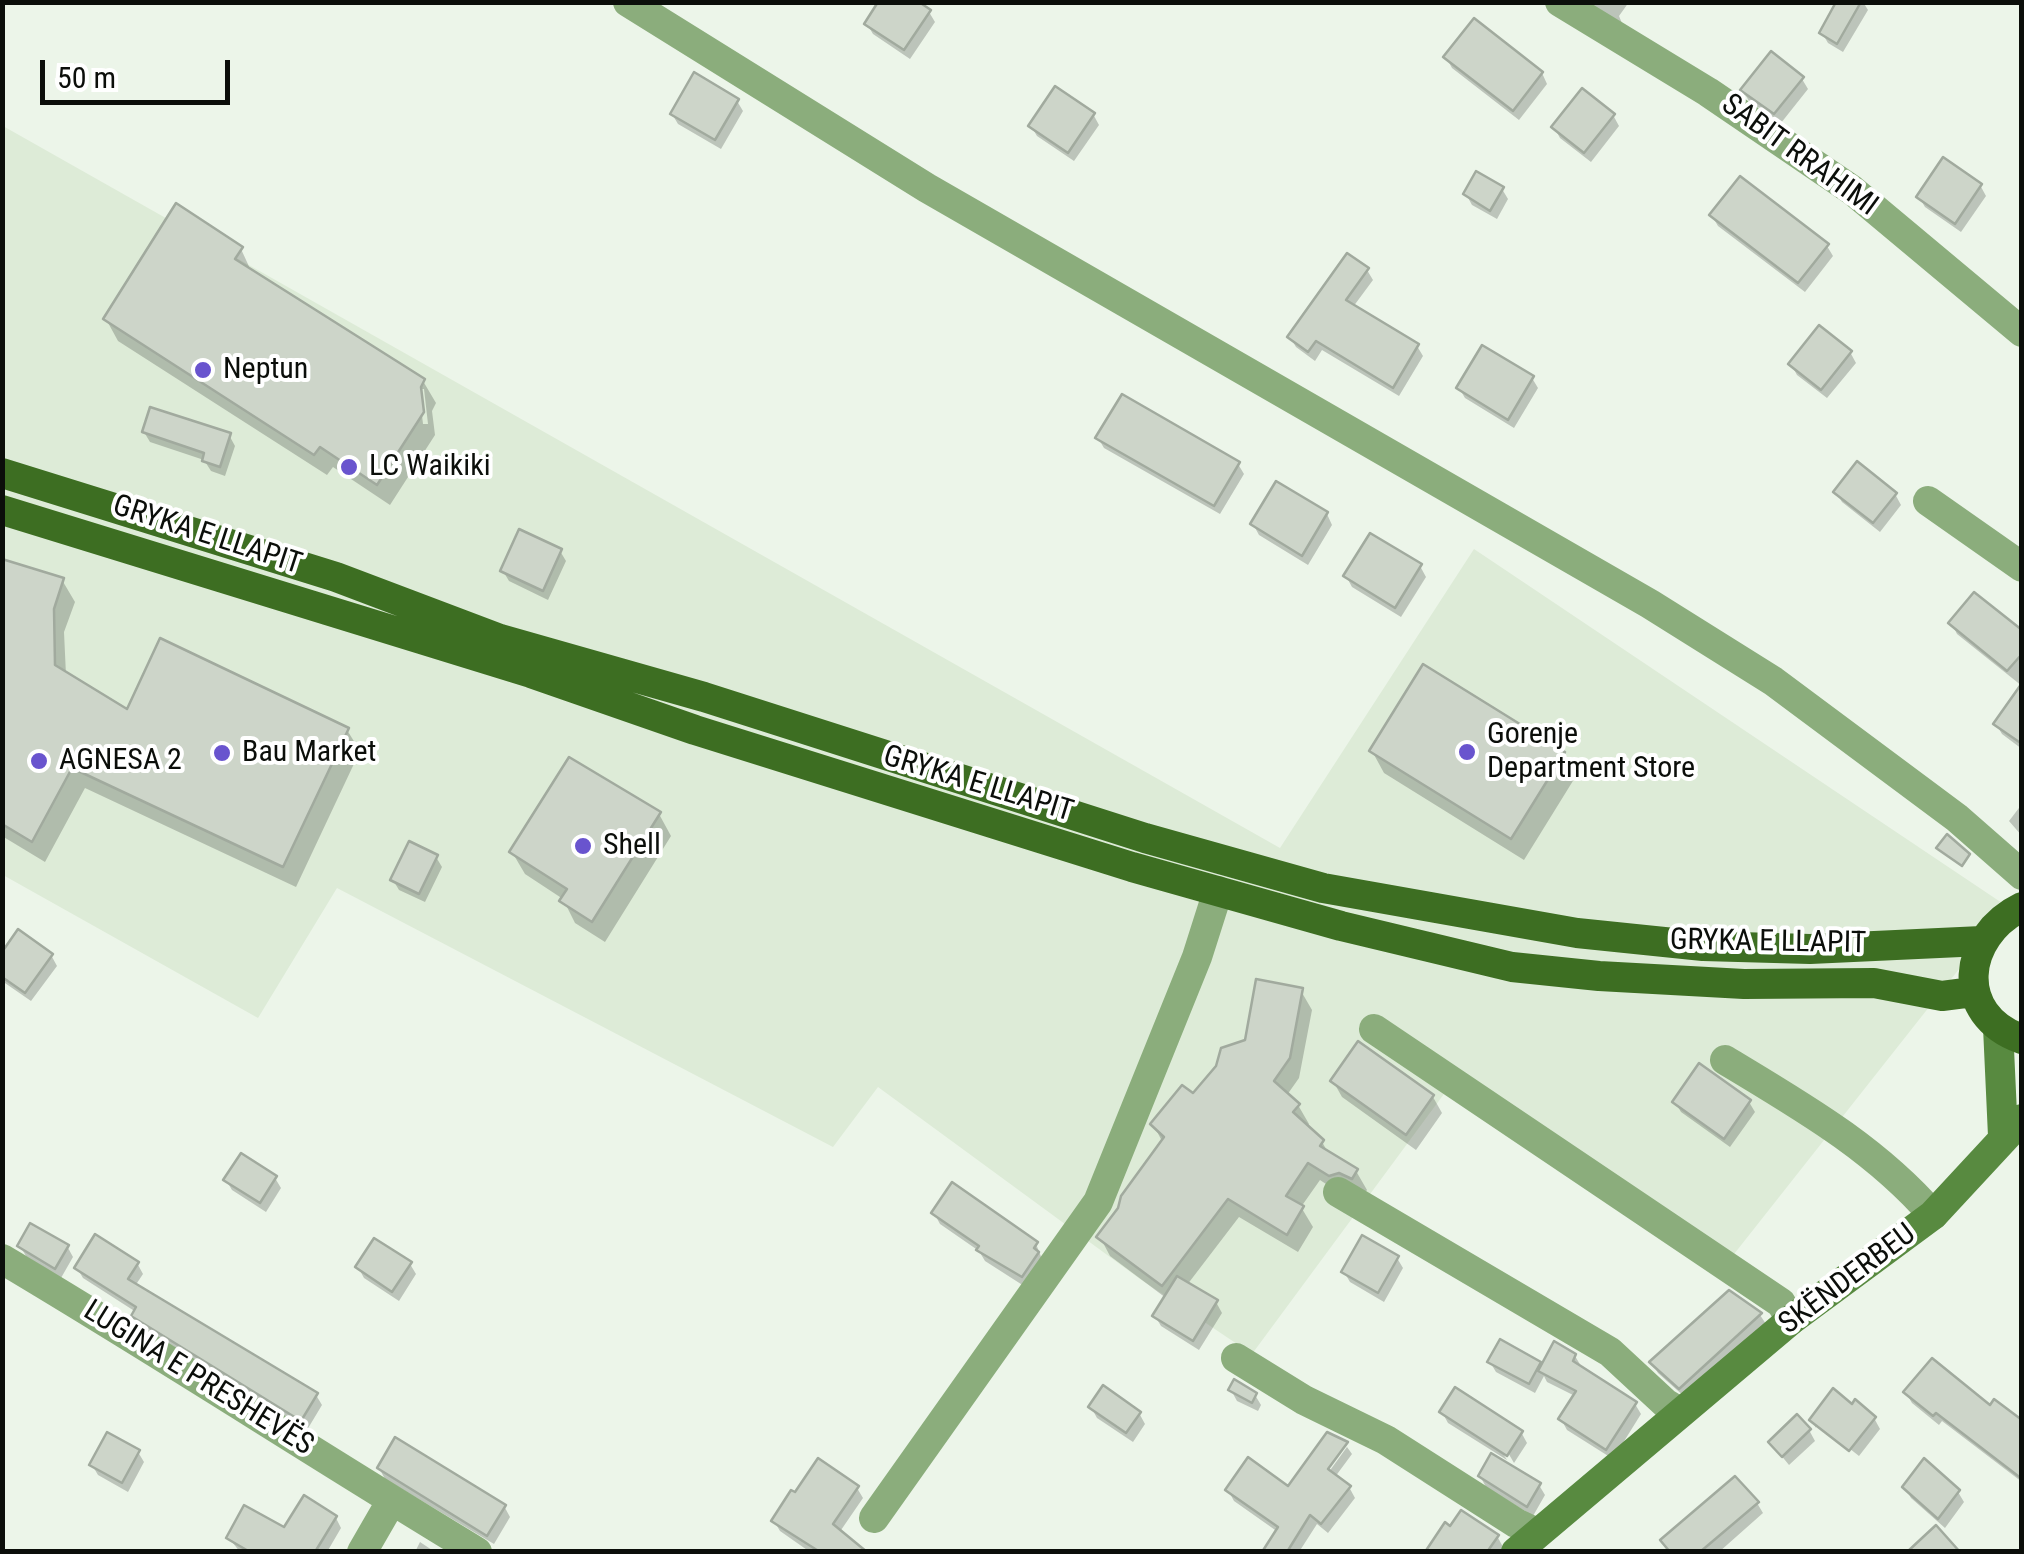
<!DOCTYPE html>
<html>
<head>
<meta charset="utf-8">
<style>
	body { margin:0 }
	#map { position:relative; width:2024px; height:1554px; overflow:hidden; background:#ecf5e9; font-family:"Roboto Condensed",sans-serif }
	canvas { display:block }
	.frame { position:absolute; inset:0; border:5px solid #0b0e0a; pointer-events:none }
	.scale { position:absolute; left:40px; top:60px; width:190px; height:45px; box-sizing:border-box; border:5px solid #0b0e0a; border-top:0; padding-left:12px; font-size:30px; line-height:35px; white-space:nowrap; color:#0b0e0a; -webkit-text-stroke:8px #fff; paint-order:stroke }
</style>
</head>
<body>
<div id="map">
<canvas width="2024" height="1554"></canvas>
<div class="frame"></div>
<div class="scale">50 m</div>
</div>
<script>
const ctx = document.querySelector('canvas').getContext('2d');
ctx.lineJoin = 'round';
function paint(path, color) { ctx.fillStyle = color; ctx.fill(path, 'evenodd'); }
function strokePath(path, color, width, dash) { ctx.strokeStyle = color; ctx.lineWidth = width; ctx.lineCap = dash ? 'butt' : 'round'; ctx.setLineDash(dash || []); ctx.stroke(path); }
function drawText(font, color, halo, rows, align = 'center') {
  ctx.font = font + ' "Roboto Condensed",sans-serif'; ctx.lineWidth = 8; ctx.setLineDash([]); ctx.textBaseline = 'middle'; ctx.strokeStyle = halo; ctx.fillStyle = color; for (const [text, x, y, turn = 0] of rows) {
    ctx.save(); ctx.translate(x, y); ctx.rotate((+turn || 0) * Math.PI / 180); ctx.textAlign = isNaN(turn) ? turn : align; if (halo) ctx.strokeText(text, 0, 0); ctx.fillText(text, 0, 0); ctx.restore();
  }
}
paint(new Path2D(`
	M3,126L1280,848L1474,549L2008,907L1727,1263L1455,1079L1252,1354L1140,1279L878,1087L833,1147L337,888L258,1018L3,875Z`), '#ddebd7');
paint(new Path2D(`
	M1582,2H1629L1619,16L1624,28Z
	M1839,2H1863L1868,10L1843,52L1828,43L1822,33Z
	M929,12L935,22L910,59L873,34L867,24Z
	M1446,57L1542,73L1547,84L1519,120L1452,68Z
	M1802,79L1808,89L1781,123L1749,101L1743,91Z
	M737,101L743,111L721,149L678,124L672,114Z
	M1093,114L1099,125L1074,161L1037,136L1031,126Z
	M1613,115L1619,126L1591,162L1560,138L1554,127Z
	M1980,185L1986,196L1961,232L1925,207L1919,197Z
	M1502,189L1508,199L1497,219L1472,205L1466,194Z
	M1712,216L1827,246L1833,256L1805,292L1718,226Z
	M241,249L252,273L423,381L436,403L432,411L435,435L390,505L333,467L327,475L118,341L106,319ZM419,389H424L428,424H423Z
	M1367,270L1373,280L1353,307L1417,346L1423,356L1399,396L1322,350L1315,361L1296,347L1290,337Z
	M1850,352L1856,363L1827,398L1797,375L1791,364Z
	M1532,378L1538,388L1514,428L1465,398L1459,388Z
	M144,432L229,435L235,446L225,476L211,471L204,460L150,442Z
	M1098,438L1238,464L1244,474L1220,514L1104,448Z
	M1836,492L1895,494L1901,505L1880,532L1842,502Z
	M1327,514L1332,525L1308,565L1259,535L1253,524Z
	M560,551L566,561L548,600L509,581L503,571Z
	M2,562L62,580L75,602L64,632L66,675L128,713L347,730L360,751L296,887L85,788L45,862L2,836Z
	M1420,566L1426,577L1401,617L1352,587L1346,576Z
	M1952,624L2022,633V686L1957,634Z
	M2022,687V749L2002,734L1996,724Z
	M1372,751L1563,754L1576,776L1524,860L1384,773Z
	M2022,804V836L2009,821Z
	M659,814L671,836L605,942L575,923L563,899L525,874L512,852Z
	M436,857L442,867L425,902L399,890L393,880Z
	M51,955L57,966L31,1001L2,981V956Z
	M1301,991L1312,1010L1299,1078L1287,1095L1298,1105L1309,1124L1306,1128L1322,1142L1329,1154L1356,1171L1367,1190L1363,1196L1341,1194L1320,1180L1301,1207L1313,1227L1298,1252L1239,1217L1187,1285L1216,1302L1222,1313L1199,1350L1161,1326L1155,1316L1166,1298L1110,1256L1100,1237L1163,1143L1153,1124L1193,1096Z
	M1358,1045L1433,1097L1442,1113L1416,1150L1342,1097L1333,1081Z
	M1675,1102H1749L1755,1112L1730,1147L1681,1112Z
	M275,1178L281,1188L266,1212L232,1190L226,1180Z
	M934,1213L1036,1244L1044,1264L1024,1286L985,1261L979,1251L940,1224Z
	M20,1246H67L73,1257L61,1278L26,1256Z
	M1397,1258L1403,1268L1384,1302L1350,1282L1344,1272Z
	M137,1263L143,1274L135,1286L316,1395L322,1405L307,1430L140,1326L134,1316L136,1312L83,1278L77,1268Z
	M410,1264L416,1274L399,1301L364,1278L358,1267Z
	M1760,1315L1766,1324L1686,1398L1658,1373L1652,1363Z
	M1575,1356L1581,1366L1635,1404L1641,1414L1613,1459L1567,1430L1561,1419L1575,1396L1547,1382L1544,1376L1535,1393L1496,1372L1490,1362L1539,1364L1542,1369Z
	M1231,1390L1255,1395L1261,1405L1258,1411L1237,1401Z
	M1906,1393L1990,1408L2022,1423V1482L1942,1421L1939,1425L1912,1403Z
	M1091,1407L1139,1413L1145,1424L1133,1442L1097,1418Z
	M1852,1407L1874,1418L1880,1429L1859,1456L1816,1422V1428L1812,1420Z
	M1442,1412L1521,1432L1527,1443L1514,1463L1503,1444L1498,1446L1507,1460L1448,1423Z
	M1809,1430L1815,1441L1789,1465L1771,1443Z
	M1328,1435L1347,1446H1342L1319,1477L1323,1480L1347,1447L1352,1454L1335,1477L1349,1487L1355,1498L1328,1533L1317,1524L1299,1552H1265L1278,1532L1234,1501L1228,1490L1248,1461L1288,1489Z
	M138,1452L144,1462L128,1492L98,1475L92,1465Z
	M1508,1463L1512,1469L1539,1485L1545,1495L1533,1516L1486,1487L1480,1476Z
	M379,1468L504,1506L510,1517L494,1544L385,1479Z
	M1905,1487L1958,1492L1964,1502L1945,1528L1911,1498Z
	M857,1488L863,1498L839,1533L861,1552H810L780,1531L774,1521L796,1496Z
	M1757,1503L1763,1513L1719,1552H1669L1663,1540Z
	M336,1518L341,1528L327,1552H240L229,1538L285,1531Z
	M1497,1536L1503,1547L1500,1552H1428Z
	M420,1542L435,1552H415Z`), '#0003');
const building = new Path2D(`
	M878,2H919L931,10L904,50L864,24Z
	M1836,2H1861L1837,44L1819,33Z
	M1474,18L1543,72L1513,111L1443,57Z
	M1771,51L1804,77L1774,114L1740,90Z
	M694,72L739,99L715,140L670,114Z
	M1055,86L1095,113L1068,153L1028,126Z
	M1582,88L1615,114L1584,153L1551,127Z
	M1943,157L1982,184L1955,224L1916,197Z
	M1476,171L1504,187L1490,211L1463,194Z
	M1740,176L1829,244L1798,283L1709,215Z
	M176,203L243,247L235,259L425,379L421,387L424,412L377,485L320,447L314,455L103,319Z
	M1347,253L1369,268L1346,300L1419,344L1393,388L1316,341L1308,352L1287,337Z
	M1819,325L1852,351L1821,390L1788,364Z
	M1482,345L1534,376L1508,420L1456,388Z
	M1122,394L1240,462L1214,506L1095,438Z
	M150,407L231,433L220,467L202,461L204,453L142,432Z
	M1857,461L1897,493L1873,523L1833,492Z
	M1276,481L1328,512L1302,556L1250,524Z
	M519,529L562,549L543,591L500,571Z
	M1370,533L1422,564L1395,608L1343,576Z
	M2,559L64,578L54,609L55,665L127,709L160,638L349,728L283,867L72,768L32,842L2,824Z
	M1974,592L2022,630V654L2007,671L1948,623Z
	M1423,664L1565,752L1511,839L1369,751Z
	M2022,683V744L1993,724Z
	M569,757L661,812L592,922L559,901L567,889L509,852Z
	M1947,834L1970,854L1962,866L1936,848Z
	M409,841L438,855L419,894L390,880Z
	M18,929L53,954L25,993L2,977V952Z
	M1256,979L1303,988L1290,1058L1274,1081L1300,1104L1293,1112L1324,1140L1320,1146L1358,1169L1352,1179L1339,1173L1329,1176L1308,1163L1286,1196L1304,1206L1287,1235L1228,1199L1162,1286L1096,1237L1118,1208L1121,1196L1164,1137L1150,1124L1182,1085L1193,1093L1216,1066L1221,1048L1245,1040Z
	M1358,1041L1434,1095L1406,1135L1330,1081Z
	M1699,1063L1751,1100L1724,1139L1672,1102Z
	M241,1153L277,1176L260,1203L223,1180Z
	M952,1182L1038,1242L1034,1248L1039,1252L1022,1277L976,1250L979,1246L931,1213Z
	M30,1223L69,1245L55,1269L17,1246Z
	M95,1234L139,1262L128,1279L318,1393L301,1421L131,1316L136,1307L74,1268Z
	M1362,1235L1399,1256L1378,1293L1341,1272Z
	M374,1238L412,1262L392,1292L355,1267Z
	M1177,1276L1218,1300L1193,1341L1152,1316Z
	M1729,1290L1762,1313L1679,1389L1649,1362Z
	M1500,1339L1541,1362L1529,1384L1487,1362Z
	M1554,1341L1576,1354L1573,1361L1637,1402L1606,1450L1558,1419L1576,1391L1538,1371Z
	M1932,1358L1990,1405L1994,1399L2022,1420V1479L1936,1413L1933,1416L1903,1392Z
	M1234,1379L1257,1393L1252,1403L1228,1390Z
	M1103,1385L1141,1412L1126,1433L1088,1407Z
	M1455,1387L1523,1431L1507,1456L1439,1412Z
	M1833,1388L1852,1404L1855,1399L1876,1417L1849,1451L1809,1420Z
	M1797,1414L1811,1429L1782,1457L1768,1442Z
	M107,1432L140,1450L122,1483L89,1465Z
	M1327,1432L1348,1442L1328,1469L1351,1486L1321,1524L1310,1515L1287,1552H1262L1278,1527L1225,1490L1248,1457L1288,1486Z
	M395,1437L506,1505L487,1536L377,1468Z
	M1491,1453L1541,1483L1527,1507L1478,1476Z
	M818,1458L859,1486L833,1524L867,1552H820L771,1521L791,1490L795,1492Z
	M1924,1458L1960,1490L1938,1519L1902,1487Z
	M1735,1476L1759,1502L1700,1552H1670L1660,1540Z
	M304,1495L337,1516L315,1552H250L226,1538L244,1505L284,1527Z
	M1461,1510L1499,1535L1487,1552H1425L1445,1522L1450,1526Z
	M1936,1525L1960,1552H1907Z`);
paint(building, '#cdd5c9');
strokePath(building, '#a1aa9e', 2.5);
strokePath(new Path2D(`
	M628,2L927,188L1650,604L1773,681L1957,818L2022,875
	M1560,2L1708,92L1852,190L2022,332
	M1928,501L2022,567
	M1374,1029L1781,1303L1791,1320
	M1725,1060C1801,1106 1875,1148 1933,1215
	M1338,1192L1610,1352L1665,1403L1680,1412
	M2,1259C162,1354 318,1456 477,1552
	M1236,1358L1304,1400L1386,1440L1516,1523L1537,1533
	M874,1518L1098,1202L1197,957L1218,891
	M362,1552L392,1500`), '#8bad7c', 30);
strokePath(new Path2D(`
	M1998,1027L2003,1136
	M1516,1552L1791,1320L1933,1215L2022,1119`), '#588a40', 30);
strokePath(new Path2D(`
	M2,473L336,577L500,639L704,697L1145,838L1323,888L1577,933L1703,946L1810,949L1982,941
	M2,510L531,673L695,730L1132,867L1341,926L1512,967L1599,976L1744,984L1874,983L1942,996L1973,992
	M2022,907C1962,936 1953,1015 2022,1039`), '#3d6e22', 30);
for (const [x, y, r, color] of [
	[203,370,10,"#6954ce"],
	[349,467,10,"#6954ce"],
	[1467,752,10,"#6954ce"],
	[222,753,10,"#6954ce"],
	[39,761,10,"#6954ce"],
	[583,846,10,"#6954ce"]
]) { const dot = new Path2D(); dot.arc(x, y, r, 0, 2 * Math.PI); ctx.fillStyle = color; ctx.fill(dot); strokePath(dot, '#fff', 4); }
drawText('30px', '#0b0e0a', '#fff', [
	["SABIT RRAHIMI",1799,156,36],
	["GRYKA E LLAPIT",207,536,18],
	["GRYKA E LLAPIT",978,785,17],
	["GRYKA E LLAPIT",1768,943,1],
	["SKËNDERBEU",1848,1280,-37],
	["LUGINA E PRESHEVËS",198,1379,32]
]);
drawText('30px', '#0b0e0a', '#fff', [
	["Neptun",223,370],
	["LC Waikiki",369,467],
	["Gorenje",1487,735],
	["Department Store",1487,769],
	["Bau Market",242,753],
	["AGNESA 2",59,761],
	["Shell",603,846]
], 'left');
</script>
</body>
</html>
